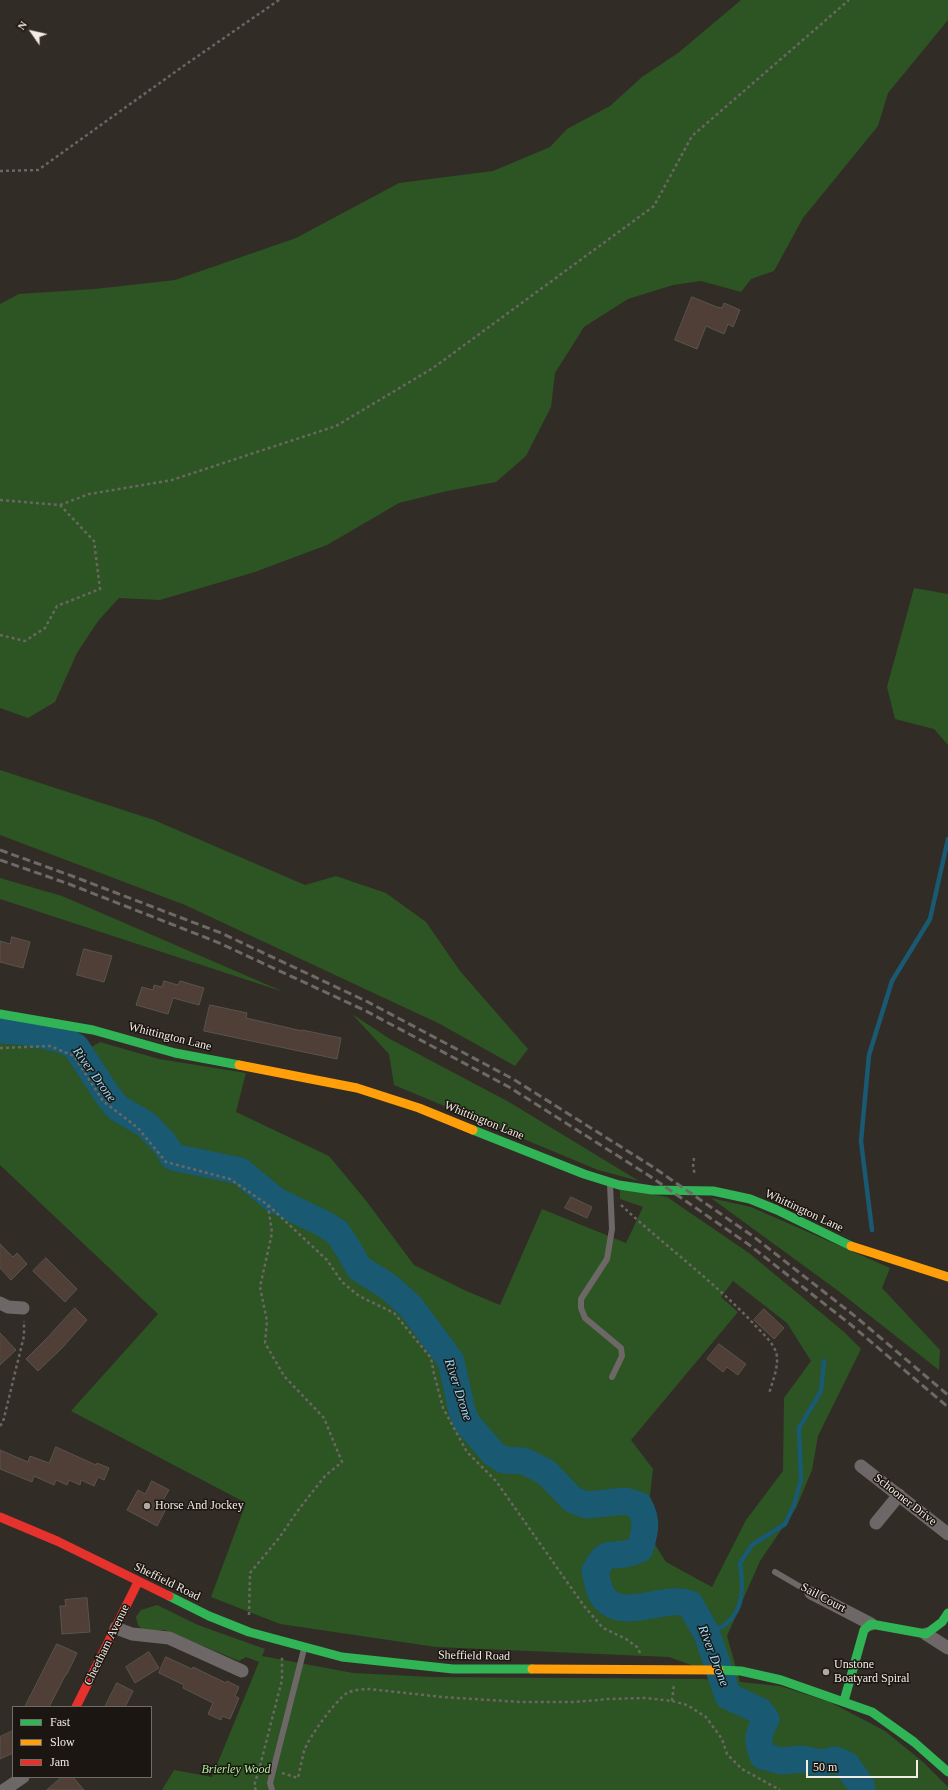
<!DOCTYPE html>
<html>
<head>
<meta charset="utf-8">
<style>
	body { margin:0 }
	#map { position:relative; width:948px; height:1790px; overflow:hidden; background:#322c26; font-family:"Times New Roman",serif }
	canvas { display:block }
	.legend { position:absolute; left:12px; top:1706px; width:140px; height:72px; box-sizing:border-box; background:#1b1611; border:1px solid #716c65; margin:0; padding:5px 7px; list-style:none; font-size:12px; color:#f3ece4 }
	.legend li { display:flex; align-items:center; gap:8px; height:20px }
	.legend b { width:20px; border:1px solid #716c65 }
	.north { position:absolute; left:12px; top:12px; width:40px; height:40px; -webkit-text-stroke:3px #1b1611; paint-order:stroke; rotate:304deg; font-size:11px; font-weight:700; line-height:16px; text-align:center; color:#f3ece4 }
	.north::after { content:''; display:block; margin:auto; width:14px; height:18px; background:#f3ece4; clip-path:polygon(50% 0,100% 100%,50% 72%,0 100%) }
	.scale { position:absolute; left:806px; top:1760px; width:112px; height:18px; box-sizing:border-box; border:2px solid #f3ece4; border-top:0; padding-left:5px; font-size:12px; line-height:14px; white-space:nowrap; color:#f3ece4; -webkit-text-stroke:3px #1b1611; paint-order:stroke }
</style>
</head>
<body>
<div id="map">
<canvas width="948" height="1790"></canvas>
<ul class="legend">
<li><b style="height:5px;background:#30b455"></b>Fast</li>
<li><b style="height:5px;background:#ff9f0a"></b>Slow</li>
<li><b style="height:5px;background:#e5322d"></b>Jam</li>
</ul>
<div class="north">N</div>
<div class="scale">50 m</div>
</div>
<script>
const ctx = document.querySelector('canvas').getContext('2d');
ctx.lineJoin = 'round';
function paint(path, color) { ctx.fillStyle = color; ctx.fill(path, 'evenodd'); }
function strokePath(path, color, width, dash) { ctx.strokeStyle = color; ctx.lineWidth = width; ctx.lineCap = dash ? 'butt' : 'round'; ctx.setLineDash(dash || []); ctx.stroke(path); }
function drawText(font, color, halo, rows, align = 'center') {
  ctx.font = font + ' "Times New Roman",serif'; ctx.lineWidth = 3; ctx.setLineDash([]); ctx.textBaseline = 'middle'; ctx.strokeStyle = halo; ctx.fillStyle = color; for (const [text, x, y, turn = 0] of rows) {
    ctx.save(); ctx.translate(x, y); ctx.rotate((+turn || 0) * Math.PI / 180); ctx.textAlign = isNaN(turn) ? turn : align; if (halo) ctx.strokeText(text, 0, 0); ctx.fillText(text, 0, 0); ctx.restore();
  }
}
paint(new Path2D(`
	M741,0H948V20L888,93L878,126L803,218L774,271L751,279L741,292L701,281L673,285L628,299L584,327L555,373L551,407L526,456L496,482L447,491L399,503L327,545L255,572L160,600L119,598L98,621L77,653L55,702L28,718L0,708V304L19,294L95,289L175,280L296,238L399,183L493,171L550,147L567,129L610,106L642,77L678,53Z
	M914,588L948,594V745L934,729L895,719L887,687Z
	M0,770L154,820L305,885L336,876L386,893L426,922L460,971L528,1049L515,1066L440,1024L185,905L0,835Z
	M0,878L62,896L284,992L0,899Z
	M352,1014L390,1039L509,1102L639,1181L598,1170L394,1085L389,1054Z
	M0,1035L33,1037L83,1052L100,1042L159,1059L246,1073L236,1112L329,1156L364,1198L414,1265L464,1290L500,1305L542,1209L626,1243L643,1207L620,1199V1189L667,1197L749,1253L843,1331L861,1349L818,1436L812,1470L796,1508L760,1561L727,1636L740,1682L780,1686L830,1702L885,1731L923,1762L948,1787V1790H162L174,1770L212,1777L259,1662L246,1657L239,1661L165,1630H142L138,1625L136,1617L141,1610L157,1605L198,1625L265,1649L262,1656L353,1673L431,1677L703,1679L738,1682L669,1657L436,1647L280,1624L211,1597L246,1503L71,1411L158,1314L0,1165ZM733,1281L787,1323L811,1361L784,1398L783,1471L746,1520L712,1587L666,1562L646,1530L653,1469L631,1440L738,1312L721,1297Z
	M711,1198L751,1207L890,1268L882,1288L940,1350L939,1370L837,1290Z`), '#2d5423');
strokePath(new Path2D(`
	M872,1230L861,1141L869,1055L892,981L930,919L948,839
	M707,1634C713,1630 722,1628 727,1623C745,1608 743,1584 740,1563L752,1545L785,1524L794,1505L801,1480L799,1428L821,1391L824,1361`), '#195972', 4.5);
strokePath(new Path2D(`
	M0,1030L27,1032L64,1040L76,1047L108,1096L118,1108L147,1125L164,1143L173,1157L240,1171L275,1200L326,1225L337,1232L349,1250L359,1268L389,1287L411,1307L451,1361L462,1411L467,1423L494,1454L504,1460L524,1461L546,1472L573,1500L587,1505L625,1501L639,1505C648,1521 645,1531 640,1549C636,1551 630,1553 625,1554C605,1556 606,1552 595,1571C597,1579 598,1589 602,1595C620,1624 662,1594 690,1604L707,1634L728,1696L760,1711L766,1719C758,1735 756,1739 763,1756L781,1761L802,1759L820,1763L835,1760L847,1765L862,1787L861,1790`), '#195972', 27);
const building = new Path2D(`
	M692,297L717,307L722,308L724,303L740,310L733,327L728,324L724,334L706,326L697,349L675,340Z
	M12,937L30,942L23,968L0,962V941L10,944Z
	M84,949L112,956L104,982L77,975Z
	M164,981L178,985L180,981L204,988L199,1005L173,998L168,1014L136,1005L142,987L153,990L154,985L162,987Z
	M210,1005L247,1013L246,1018L302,1031V1030L341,1038L337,1059L204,1031Z
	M571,1197L592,1207L587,1218L565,1208Z
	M0,1244L13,1257L17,1253L27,1264L11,1280L0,1268Z
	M46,1258L77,1289L65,1302L33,1271Z
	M75,1308L87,1320L61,1349L38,1371L26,1359L48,1337Z
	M764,1309L784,1328L774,1339L754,1320Z
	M0,1333L16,1350L0,1365Z
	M719,1344L746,1364L738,1375L727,1367L723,1372L707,1359Z
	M56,1447L96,1465L97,1463L109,1468L104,1480L98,1477L94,1486L81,1480L80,1485L69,1480L67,1485L56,1480L54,1485L34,1476L32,1482L0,1469V1450L28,1462L30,1456L49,1463Z
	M152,1481L169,1490L162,1502L168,1505L157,1526L127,1510L138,1490L145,1494Z
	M87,1598L90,1632L62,1634L60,1606H66L65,1600Z
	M57,1644L77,1653L67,1674H66L49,1707H25Z
	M149,1652L159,1668L135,1683L126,1667Z
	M166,1657L192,1669L193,1667L226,1683L227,1681L239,1687L235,1696L239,1698L230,1719L222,1716L221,1720L208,1714L213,1703L183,1688L184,1685L159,1673Z
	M117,1683L133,1691L125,1707H105Z
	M13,1731V1753L0,1759V1737Z
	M62,1777H73L84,1790H47Z`);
paint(building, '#4f3f37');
strokePath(building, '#5a544f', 1);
strokePath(new Path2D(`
	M0,171L38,170L182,67L279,0
	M0,500L60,505L94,541L100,589L57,606L45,628L25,641L0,635
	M60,505L89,494L172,480L336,426L433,368L654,206L692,136L849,0
	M0,1048L50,1046L74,1056L103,1101L138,1128L166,1162L230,1179L268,1205L327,1260L342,1282L359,1296L394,1313L431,1358L434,1374L443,1408L467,1452L496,1481L584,1606L603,1628L626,1639L637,1647L640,1653
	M694,1158L693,1167L695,1175
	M621,1205C664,1245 712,1280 753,1323C761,1332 772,1341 776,1352C780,1365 772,1382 769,1394
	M0,1426L3,1422L24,1336V1321
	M249,1615L250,1573L279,1538L299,1509L325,1476L342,1462L324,1418L284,1376L265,1343L267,1321L260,1287L272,1233L268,1205
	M672,1701L674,1684
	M260,1766L282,1680V1657
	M282,1773L298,1778C300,1769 302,1760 304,1751C309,1737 335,1701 347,1693C353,1690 362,1689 369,1689L442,1697L521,1702H573L608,1699L646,1698L672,1701L687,1705L706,1717L722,1739L727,1754L742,1769L780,1790
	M256,1790L254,1786L260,1766L263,1767`), '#6a6763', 2.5, [3, 3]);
strokePath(new Path2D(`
	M610,1184L612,1229L607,1259L581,1299V1308L585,1318L621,1348L622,1356L612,1377
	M775,1572L811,1593
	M272,1790L270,1783L304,1649`), '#6d6867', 6);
strokePath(new Path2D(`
	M0,1303L8,1307L23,1308
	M861,1466L948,1534
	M876,1523L899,1495
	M811,1593L871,1624
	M116,1628L132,1634L169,1638L242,1671
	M926,1634L948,1648
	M4,1790L23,1777`), '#6d6867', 13);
strokePath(new Path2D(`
	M0,1014L93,1030L175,1053L239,1065
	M473,1130L584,1174L619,1185L652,1190L713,1191L750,1199L777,1210L851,1246
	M169,1596L209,1616L249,1632L342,1657L453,1669H532
	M719,1670L741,1671L781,1680L872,1712L914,1742L948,1772
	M844,1701L864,1630L871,1624L926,1634L942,1622L948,1613`), '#30b455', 9);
strokePath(new Path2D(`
	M239,1065L357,1088L419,1108L473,1130
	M851,1246L948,1277
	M532,1669L719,1670`), '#ff9f0a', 9);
strokePath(new Path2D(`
	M0,1517L57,1541L169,1596
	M76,1707L138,1582`), '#e5322d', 9);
strokePath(new Path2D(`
	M0,850L72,876L221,933L368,1002L513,1079L653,1167L754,1237L856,1317L948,1395
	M0,860L69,884L217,942L364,1010L509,1087L648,1175L748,1244L850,1324L948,1407`), '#6e6866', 3, [8, 4]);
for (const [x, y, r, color] of [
	[147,1506,4,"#afa9a2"],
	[826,1672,4,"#afa9a2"]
]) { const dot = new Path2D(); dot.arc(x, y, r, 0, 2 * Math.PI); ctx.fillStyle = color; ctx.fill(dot); strokePath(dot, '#1b1611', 1.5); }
drawText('12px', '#f3ece4', '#1b1611', [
	["Whittington Lane",170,1037,14],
	["Whittington Lane",484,1121,22],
	["Whittington Lane",804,1211,25],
	["Schooner Drive",905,1500,38],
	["Sheffield Road",167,1582,26],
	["Sail Court",823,1598,28],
	["Cheetham Avenue",107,1645,-64],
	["Sheffield Road",474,1656,1]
]);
drawText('12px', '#f3ece4', '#1b1611', [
	["Horse And Jockey",155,1506],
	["Unstone",834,1665],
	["Boatyard Spiral",834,1679]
], 'left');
drawText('italic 12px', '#aaef9c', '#1b1611', [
	["Brierley Wood",236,1770]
]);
drawText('italic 13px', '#9bdbfb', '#1b1611', [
	["River Drone",94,1075,54],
	["River Drone",458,1390,72],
	["River Drone",713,1656,69]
]);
</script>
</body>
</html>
